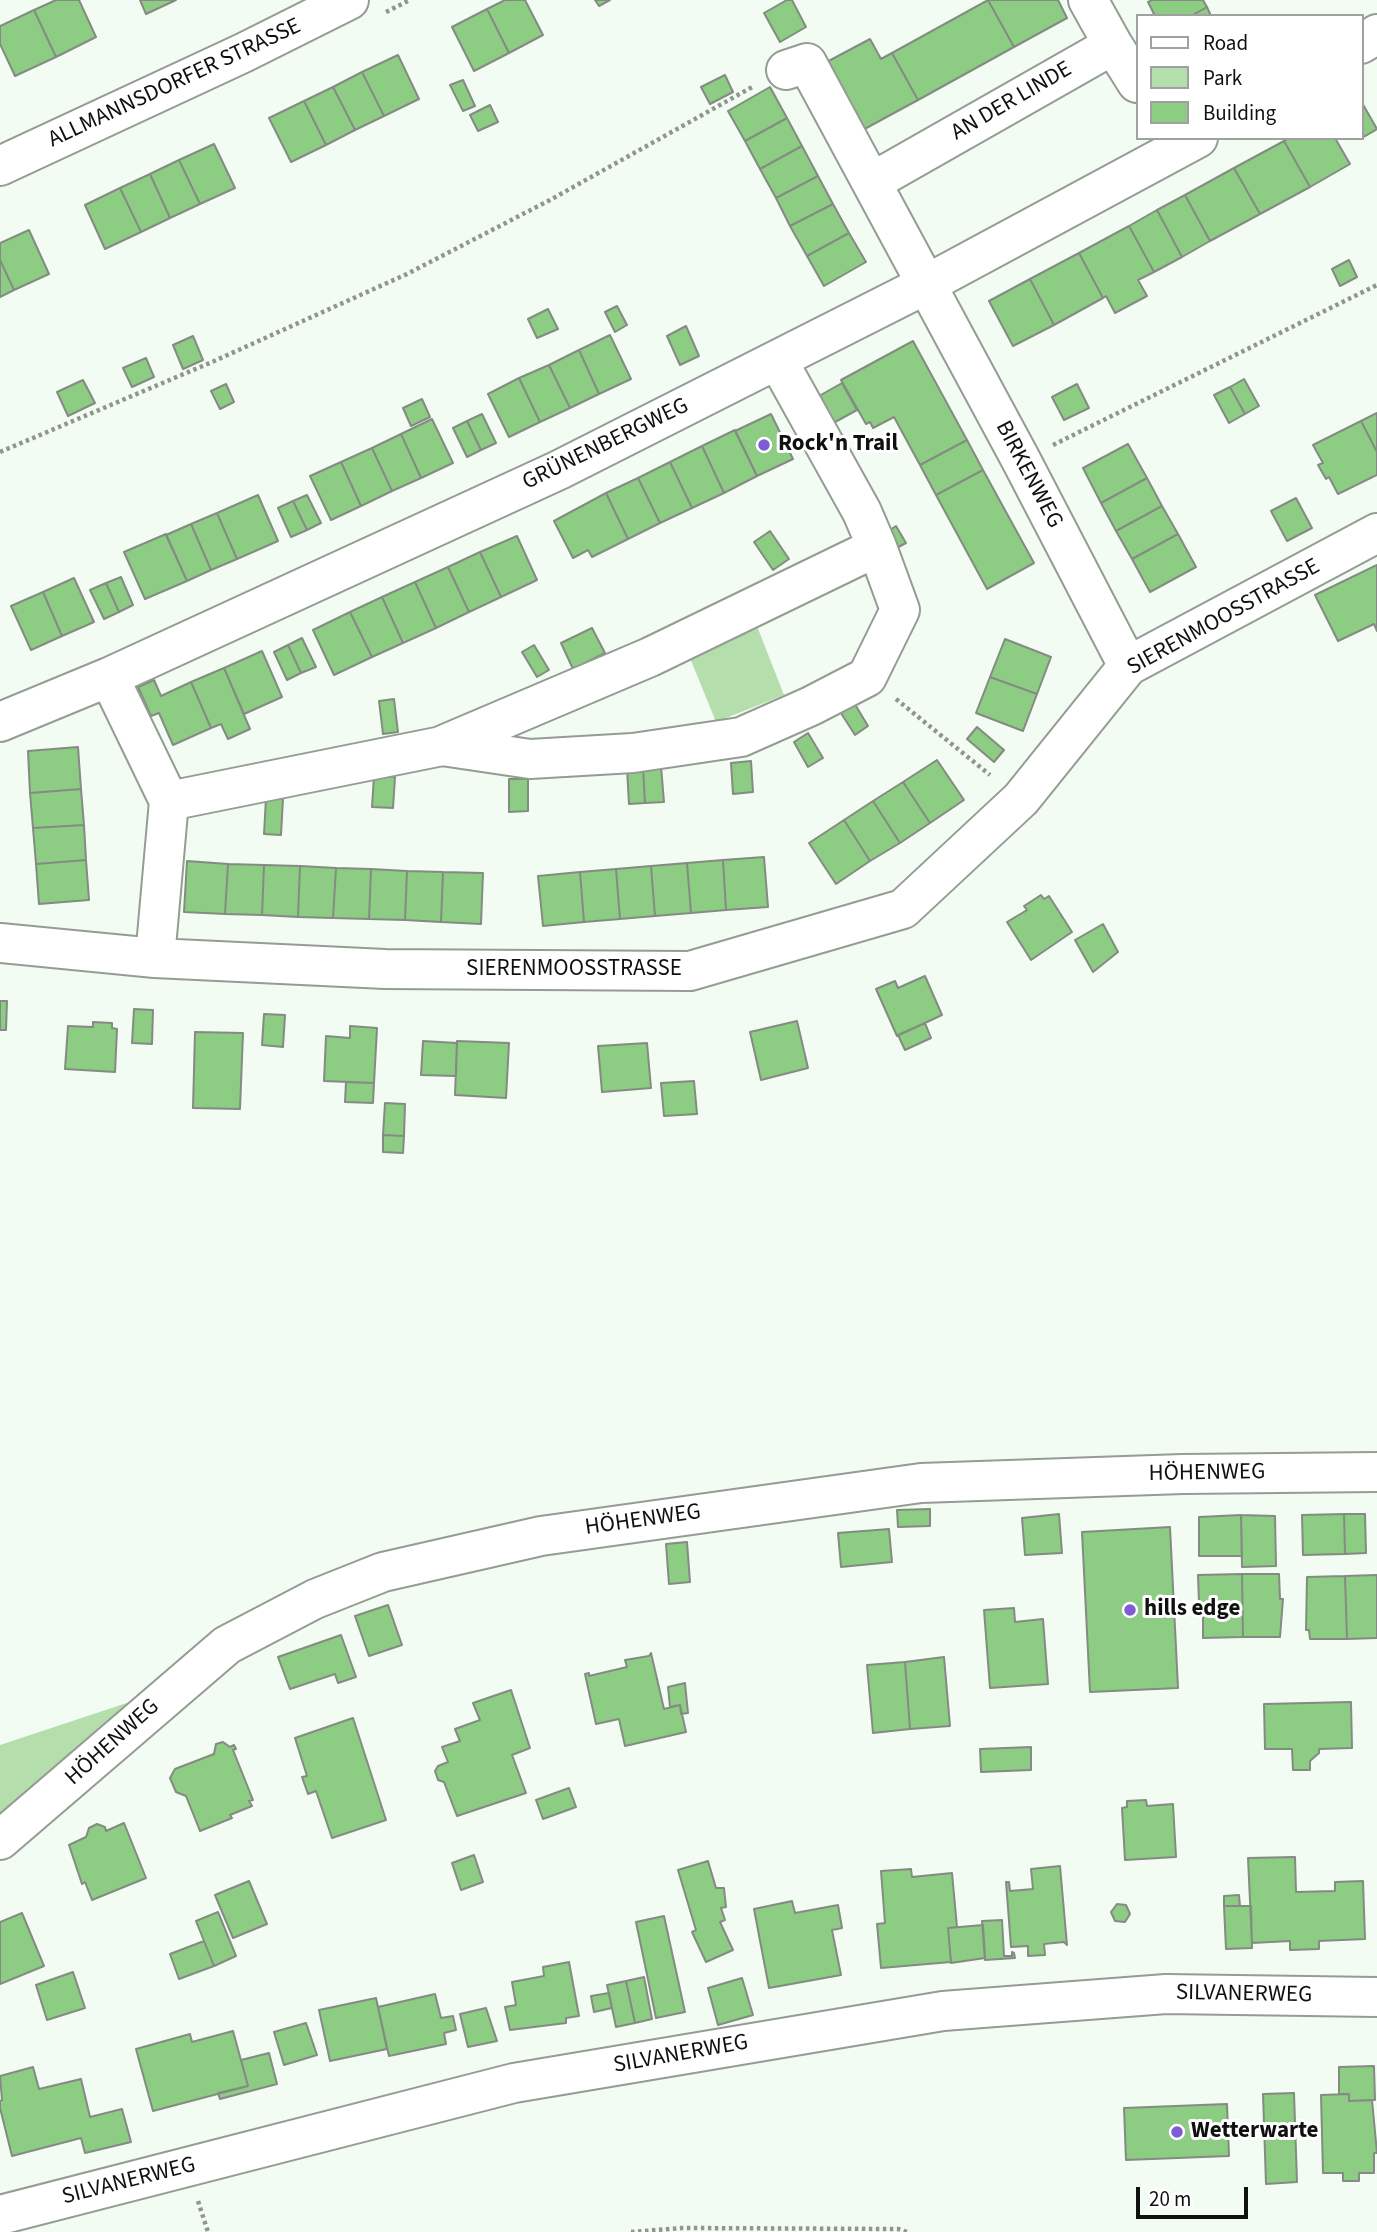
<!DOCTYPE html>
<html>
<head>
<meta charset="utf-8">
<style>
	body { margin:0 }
	#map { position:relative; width:1377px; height:2232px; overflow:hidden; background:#f3fcf2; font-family:"Source Sans 3",sans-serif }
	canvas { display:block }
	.legend { position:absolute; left:1136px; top:14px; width:228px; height:126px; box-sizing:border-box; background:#fff; border:2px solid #9fa09f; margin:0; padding:9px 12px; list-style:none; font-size:21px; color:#0e110e }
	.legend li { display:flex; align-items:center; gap:14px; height:35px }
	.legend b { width:35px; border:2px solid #9fa09f }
	.scale { position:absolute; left:1136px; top:2187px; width:112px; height:32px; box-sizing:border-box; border:4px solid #0e110e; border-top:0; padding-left:9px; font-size:21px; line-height:24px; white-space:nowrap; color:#0e110e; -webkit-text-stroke:5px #fff; paint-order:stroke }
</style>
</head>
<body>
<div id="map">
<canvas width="1377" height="2232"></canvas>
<ul class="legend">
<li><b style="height:9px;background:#fff"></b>Road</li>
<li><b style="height:19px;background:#b4dfac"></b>Park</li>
<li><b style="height:19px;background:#8dcc83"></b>Building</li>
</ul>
<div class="scale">20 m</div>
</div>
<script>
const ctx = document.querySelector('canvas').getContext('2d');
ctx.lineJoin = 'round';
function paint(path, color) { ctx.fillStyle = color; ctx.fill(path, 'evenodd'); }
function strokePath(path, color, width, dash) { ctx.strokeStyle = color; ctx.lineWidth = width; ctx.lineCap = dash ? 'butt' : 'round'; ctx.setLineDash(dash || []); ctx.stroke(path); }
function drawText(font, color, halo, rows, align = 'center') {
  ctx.font = font + ' "Source Sans 3",sans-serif'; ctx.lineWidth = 6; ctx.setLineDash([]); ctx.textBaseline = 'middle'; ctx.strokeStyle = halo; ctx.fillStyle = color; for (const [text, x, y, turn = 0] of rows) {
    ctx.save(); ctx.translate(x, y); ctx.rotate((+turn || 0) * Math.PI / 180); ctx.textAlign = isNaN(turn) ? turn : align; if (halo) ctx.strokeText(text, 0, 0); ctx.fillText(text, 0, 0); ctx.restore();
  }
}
paint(new Path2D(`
	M757,626L784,695L716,722L688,653Z
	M175,1687L0,1840V1745Z`), '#b4dfac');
const building = new Path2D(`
	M56,0H79L96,37L56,57L34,10Z
	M140,0H176L146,14Z
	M505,0H525L543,35L509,53L487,9Z
	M595,0H610L599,6Z
	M787,0H792L806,27L780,42L764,13Z
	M988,0L1014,47L918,100L892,53Z
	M988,0H1058L1067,18L1014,47Z
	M1152,0H1203L1207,7L1191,16H1155L1148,2Z
	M1207,7L1211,16H1191Z
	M487,9L509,53L474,71L452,27Z
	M34,10L56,57L15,76L0,44V26Z
	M870,39L881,59L892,53L918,100L859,132L823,64Z
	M398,55L419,99L384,116L362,72Z
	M362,72L384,116L355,130L333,87Z
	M725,75L733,92L710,104L701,87Z
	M463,80L475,106L463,111L450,85Z
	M333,87L355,130L326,145L304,101Z
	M770,87L787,118L745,141L728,111Z
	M304,101L326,145L291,162L269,118Z
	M1361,101L1377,129L1362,138L1361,137Z
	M490,105L498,122L478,131L470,115Z
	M787,118L802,146L760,169L745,141Z
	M1288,138H1335L1350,164L1310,187L1284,141Z
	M1284,141L1310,187L1260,214L1234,168Z
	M214,144L235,188L200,204L179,160Z
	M802,146L818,176L776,198L760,169Z
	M179,160L200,204L170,218L150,174Z
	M1234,168L1260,214L1210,241L1185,195Z
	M150,174L170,218L141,232L120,188Z
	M818,176L833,204L790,226L776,198Z
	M120,188L141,232L105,249L85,205Z
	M1185,195L1210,241L1182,257L1157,210Z
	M833,204L849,233L807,256L790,226Z
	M1157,210L1182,257L1154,272L1129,226Z
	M1129,226L1154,272L1138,280L1147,296L1115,313L1106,296L1103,298L1079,253Z
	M29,230L49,274L14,290L0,260V243Z
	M849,233L866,262L824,286L807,256Z
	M1079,253L1103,298L1054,325L1030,279Z
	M0,260L14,290L0,297Z
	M1349,260L1357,277L1340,286L1332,269Z
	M1030,279L1054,325L1013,346L989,301Z
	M617,306L627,325L615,332L605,312Z
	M548,309L558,329L537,338L528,319Z
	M686,326L699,356L680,365L667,336Z
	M610,335L631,379L599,394L579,350Z
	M193,336L203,360L183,369L173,345Z
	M913,341L967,440L920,465L894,417L873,428L870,422L866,424L841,380Z
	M579,350L599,394L570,408L549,365Z
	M146,358L154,377L132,387L123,368Z
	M549,365L570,408L540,422L519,378Z
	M519,378L540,422L509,437L488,394Z
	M1244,379L1259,406L1245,414L1230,387Z
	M83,380L95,403L68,416L57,392Z
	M842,383L857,410L826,427L812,400Z
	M226,384L234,402L220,409L211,391Z
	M1077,384L1089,408L1064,420L1052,397Z
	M1230,387L1245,414L1229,423L1214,395Z
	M422,399L430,417L411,426L403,408Z
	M1377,413V452L1361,421Z
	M482,414L496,443L481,450L467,421Z
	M771,414L793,459L757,476L735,431Z
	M432,419L453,463L421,478L401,434Z
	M467,421L481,450L467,457L453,428Z
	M1361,421L1377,452V475L1338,494L1329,477L1326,479L1318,465L1323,463L1313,445Z
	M735,430L757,476L724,493L702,446Z
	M401,434L421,478L392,491L372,448Z
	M967,440L983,470L936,495L920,465Z
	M1128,444L1147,478L1101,503L1083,468Z
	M702,446L724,493L692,508L670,462Z
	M372,448L392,491L361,506L341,462Z
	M341,462L361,506L331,520L310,476Z
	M670,462L692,508L660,523L638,478Z
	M983,470L1034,563L987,589L936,495Z
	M638,478L660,523L628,539L606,493Z
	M1147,478L1162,506L1116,531L1101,503Z
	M606,493L628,539L592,557L588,550L573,558L554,521Z
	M258,495L278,541L237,559L217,513Z
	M307,495L321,523L307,530L293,501Z
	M1296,498L1312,528L1287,541L1271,511Z
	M293,501L307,530L291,537L278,508Z
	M1162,506L1178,534L1132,559L1116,531Z
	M217,513L237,559L211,570L191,524Z
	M191,524L211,570L187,581L166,535Z
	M896,526L906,543L891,551L882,535Z
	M770,531L789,559L773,570L754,542Z
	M166,534L187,581L145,599L124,552Z
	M1178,534L1196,567L1150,592L1132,559Z
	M517,536L537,580L501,597L480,552Z
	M480,552L501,597L469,612L448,567Z
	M1377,565V631L1374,624L1338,641L1315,595Z
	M448,567L469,612L436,628L415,582Z
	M121,577L133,605L119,612L106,583Z
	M74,578L94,622L62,636L43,592Z
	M415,582L436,628L403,643L382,597Z
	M106,583L119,612L104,619L90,590Z
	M43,592L62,636L31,650L11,606Z
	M382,597L403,643L372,657L350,612Z
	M350,612L372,657L334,675L313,630Z
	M592,628L605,653L573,669L561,643Z
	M302,638L316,667L301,673L288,645Z
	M1005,639L1051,657L1037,694L990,677Z
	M288,645L301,673L287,680L274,652Z
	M534,645L549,670L537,677L522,652Z
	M262,651L282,697L244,714L224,668Z
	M224,668L250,729L228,739L221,724L211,728L191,682Z
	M990,677L1037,694L1023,731L976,713Z
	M154,680L161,696L191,682L211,728L173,745L159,713L151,716L138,687Z
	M394,699L398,732L383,734L379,701Z
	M853,701L868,726L855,735L839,710Z
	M977,727L1004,750L994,762L967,739Z
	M808,733L823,758L808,767L794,742Z
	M78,747L81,789L30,793L28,751Z
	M937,760L964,800L930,823L903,782Z
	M751,761L753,792L733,794L731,763Z
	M661,766L664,802L645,803L643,768Z
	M643,768L645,803L629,804L627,769Z
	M374,776L395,777L393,808L372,807Z
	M509,779H528V811L509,812Z
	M903,782L930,823L900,843L873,801Z
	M81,789L84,825L33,828L30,793Z
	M266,798L283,799L281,835L264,834Z
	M873,801L900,843L870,861L844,820Z
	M844,820L870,861L836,884L809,843Z
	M84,825L86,860L36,864L33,828Z
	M764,857L768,907L726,910L723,860Z
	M86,860L89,900L39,904L36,864Z
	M723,860L726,910L691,913L687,863Z
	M187,861L228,864L225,914L184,912Z
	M687,863L691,913L655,916L651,866Z
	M228,864L264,865L262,915L225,914Z
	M264,865L300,866L298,917L262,915Z
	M300,866L336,868L333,918L298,917Z
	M651,866L655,916L620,919L616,869Z
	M336,868L371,869L369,919L333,918Z
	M371,869L407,871L405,920L369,919Z
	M616,869L620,919L584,922L580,872Z
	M407,871L443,872L441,922L405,920Z
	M443,872L483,873L481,924L441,922Z
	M580,872L584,922L543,926L538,876Z
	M1041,895L1044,899L1049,896L1072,932L1031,960L1007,922L1027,910L1024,906Z
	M1103,924L1118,952L1093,972L1075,940Z
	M925,976L942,1015L897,1036L876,989L895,981L898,988Z
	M0,1001H7L6,1030H0Z
	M134,1009L153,1010L152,1044L132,1043Z
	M264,1014L285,1015L283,1047L262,1045Z
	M797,1021L808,1068L761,1080L750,1032Z
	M93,1022L112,1023V1028L117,1029L115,1072L65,1069L68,1026L93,1027Z
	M925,1023L931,1038L905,1050L898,1035Z
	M350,1026L377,1028L374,1083L324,1081L326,1036L350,1038Z
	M195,1032L243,1033L240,1109L193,1108Z
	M423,1041L457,1043L456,1076L421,1075Z
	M457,1041L509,1043L506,1098L455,1095Z
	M647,1043L651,1088L602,1092L598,1046Z
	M694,1081L697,1114L664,1116L661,1083Z
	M346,1082L374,1083L373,1103L345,1102Z
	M385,1103L405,1104L404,1136L383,1135Z
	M383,1135L404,1136L403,1153L383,1152Z
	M930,1509V1526L898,1527L897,1510Z
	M1059,1514L1062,1553L1025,1555L1022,1518Z
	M1344,1514L1345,1554L1303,1555L1302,1515Z
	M1344,1514H1365L1366,1553L1345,1554Z
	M1241,1515L1242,1556H1199V1517Z
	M1241,1515L1275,1516L1276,1566L1242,1567Z
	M1170,1527L1178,1688L1090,1692L1082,1532Z
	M889,1529L892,1562L841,1567L838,1533Z
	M687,1542L690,1582L669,1584L666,1544Z
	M1242,1574L1243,1637L1203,1638V1604H1199L1198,1575Z
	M1242,1574H1279L1280,1599H1283L1280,1637H1243Z
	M1377,1575V1638L1347,1639L1345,1576Z
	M1345,1576L1347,1639H1310L1309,1630H1306L1307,1577Z
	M388,1605L402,1645L369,1656L355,1616Z
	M1014,1608L1015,1622L1043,1619L1048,1684L990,1688L984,1610Z
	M341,1635L356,1677L338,1683L335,1674L290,1689L278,1657Z
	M651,1653L664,1709L680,1705L686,1732L625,1746L619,1719L596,1724L585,1674L589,1673V1676L627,1667L625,1660L649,1656Z
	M944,1657L950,1726L910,1729L905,1662Z
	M905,1662L910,1729L873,1733L867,1665Z
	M685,1683L688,1713L681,1714L680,1705L670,1707L668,1687Z
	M511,1690L530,1748L512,1755L526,1793L457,1816L444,1782L438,1780L435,1771L438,1766L448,1762L442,1747L460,1741L455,1729L480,1720L473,1703Z
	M1351,1702L1352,1748L1319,1749V1753L1310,1761V1770H1293L1292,1749H1265L1264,1704Z
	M353,1718L386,1820L332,1838L316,1791L308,1794L302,1777L307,1776L295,1738Z
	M223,1742L230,1747L234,1745L236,1749L233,1750L253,1800L249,1801L252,1806L230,1815L232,1818L200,1831L186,1796L176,1792L170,1778L175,1769L214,1754L216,1744Z
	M1031,1747V1770L981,1772L980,1749Z
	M569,1788L576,1807L543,1819L536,1800Z
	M1146,1800L1147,1806L1173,1804L1176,1857L1125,1860L1122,1808L1127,1807V1801Z
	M124,1823L146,1878L92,1900L85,1882L82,1884L69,1845L86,1837L89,1828L97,1824L105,1827L106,1831Z
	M474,1855L483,1882L461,1890L452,1863Z
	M1295,1857L1296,1892L1335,1891V1882L1363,1881L1365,1939L1319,1941V1949L1290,1950V1941L1252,1943L1248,1858Z
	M708,1861L716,1888H724L726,1907L721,1908L725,1920L720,1922L733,1950L706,1962L692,1932L696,1930L678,1870Z
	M1060,1866L1067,1945L1064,1942L1044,1944L1045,1955L1028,1956V1946L1011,1947L1006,1882H1009L1010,1891L1033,1889L1031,1869Z
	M911,1869L912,1877L952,1873L957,1927L948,1928L951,1962L881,1968L877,1924L885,1923L881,1871Z
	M249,1881L267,1924L233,1938L215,1895Z
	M1239,1895L1240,1906H1224V1896Z
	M792,1901L795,1913L838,1905L842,1928L832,1930L841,1975L769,1988L754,1909Z
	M1117,1904L1126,1905L1130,1914L1125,1922L1115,1921L1111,1912Z
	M1224,1906H1251L1252,1948L1226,1949Z
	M218,1912L236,1956L214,1966L196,1921Z
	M22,1913L44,1966L0,1984V1922Z
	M664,1916L685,2012L656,2018L636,1922Z
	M1002,1920L1004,1956H1012V1952L1014,1953L1015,1958L985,1960L982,1921Z
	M983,1925L985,1958L951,1963L948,1928Z
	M204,1941L214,1966L179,1979L170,1954Z
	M569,1962L579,2016L566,2018V2023L510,2030L505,2007L516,2005L512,1982L544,1976L543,1967Z
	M73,1972L85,2008L47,2020L36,1985Z
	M644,1977L652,2019L635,2023L626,1981Z
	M742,1978L753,2015L718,2025L708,1988Z
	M626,1981L635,2023L616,2027L607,1985Z
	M609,1993L612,2008L594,2012L591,1996Z
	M435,1994L441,2018L453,2016L456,2030L444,2033L446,2044L389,2056L378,2007Z
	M376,1998L387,2049L330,2061L319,2010Z
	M486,2008L497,2041L468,2047L460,2014Z
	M306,2023L317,2055L284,2065L274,2032Z
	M233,2031L248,2086L153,2111L136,2049L190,2034L192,2042Z
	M269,2053L277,2084L220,2099L218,2093L248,2086L241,2060Z
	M1374,2066L1375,2100L1349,2101V2094H1339V2067Z
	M33,2067L39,2089L81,2079L90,2117L122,2109L131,2142L85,2153L81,2138L12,2156L0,2108V2101L2,2100L0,2076Z
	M1294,2093L1297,2182L1266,2184L1263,2094Z
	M1349,2094V2101L1372,2100L1377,2153H1374V2173H1359V2181H1343V2173H1323L1321,2095Z
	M1227,2104L1229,2156L1126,2160L1124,2108Z`);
paint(building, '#8dcc83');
strokePath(building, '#838b82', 2);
const minor = new Path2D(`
	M1088,0L1113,45
	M1361,44L1377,34
	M786,70L807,63L1021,460L1128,666
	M0,166L243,53L349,0
	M872,182L1113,45L1137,83
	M109,677L169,801
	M0,722L109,677L559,470L925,285L1198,138
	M443,745L650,657L877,547
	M0,943L155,958L385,969L690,971L903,909L1021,799L1128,666L1377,533
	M155,958L169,801L442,746L530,759L633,753L741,737L811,706L867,677L900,610L877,547L862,512L778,361
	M0,1840L227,1645L315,1599L383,1572L541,1536L921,1483L1183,1474L1377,1472
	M0,2215L514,2083L943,2011L1166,1994L1377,1997`);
strokePath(minor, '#949c93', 42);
strokePath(new Path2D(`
	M386,12L410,0
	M1053,445L1377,285
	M0,452L212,362L407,274L550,200L754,86
	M896,699L990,775
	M198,2201L208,2232
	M631,2232L682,2228L898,2229L907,2232`), '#90968f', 4.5, [3.5, 3.5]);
strokePath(minor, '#fff', 38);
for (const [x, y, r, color] of [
	[764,445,7,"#7f5bd5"],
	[1130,1610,7,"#7f5bd5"],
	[1177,2132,7,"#7f5bd5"]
]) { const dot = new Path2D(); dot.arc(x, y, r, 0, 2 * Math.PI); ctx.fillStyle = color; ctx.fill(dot); strokePath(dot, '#fff', 2.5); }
drawText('23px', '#0e110e', '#fff', [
	["ALLMANNSDORFER STRASSE",175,84,-25],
	["AN DER LINDE",1012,102,-30],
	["GRÜNENBERGWEG",606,445,-26],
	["BIRKENWEG",1028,475,62],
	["SIERENMOOSSTRASSE",1224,618,-29],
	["SIERENMOOSSTRASSE",574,970],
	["HÖHENWEG",1207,1474,-1],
	["HÖHENWEG",643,1521,-8],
	["HÖHENWEG",113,1743,-42],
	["SILVANERWEG",1244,1995,1],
	["SILVANERWEG",681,2055,-10],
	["SILVANERWEG",129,2182,-14]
]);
drawText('bold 23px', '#0e110e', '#fff', [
	["Rock'n Trail",778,445],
	["hills edge",1144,1610],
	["Wetterwarte",1191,2132]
], 'left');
</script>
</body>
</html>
